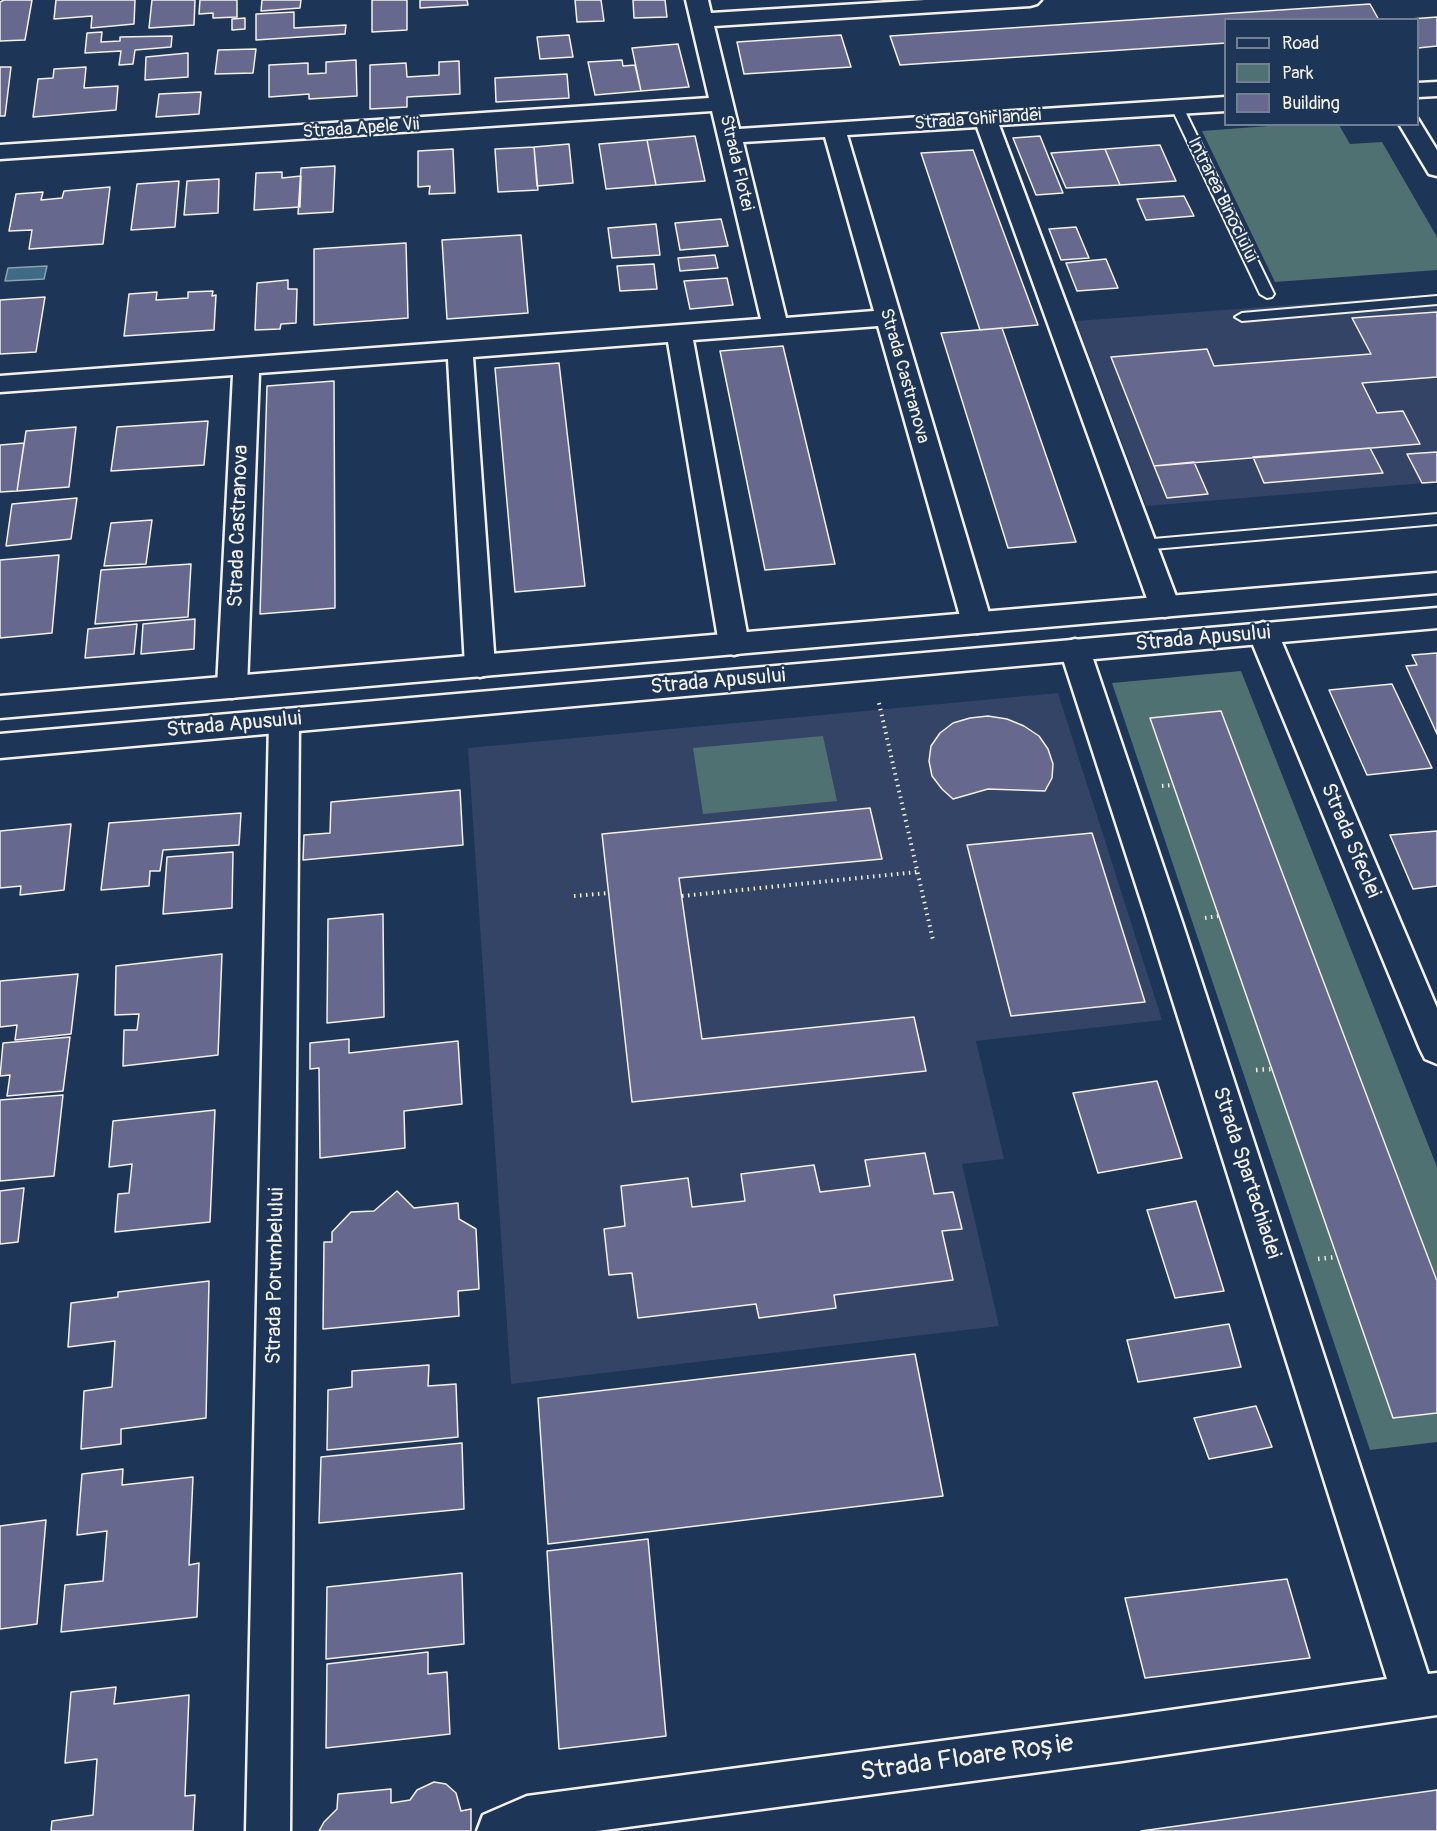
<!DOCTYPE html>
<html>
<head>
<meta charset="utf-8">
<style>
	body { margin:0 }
	#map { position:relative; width:1437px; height:1831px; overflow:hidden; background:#1d3557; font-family:Pangolin,sans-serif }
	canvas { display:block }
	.legend { position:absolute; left:1224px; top:18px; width:195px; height:108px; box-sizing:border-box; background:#1d3557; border:2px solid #738091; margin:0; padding:8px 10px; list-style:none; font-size:18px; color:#f4f1e8 }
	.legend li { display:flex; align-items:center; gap:12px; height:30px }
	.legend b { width:30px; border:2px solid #738091 }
</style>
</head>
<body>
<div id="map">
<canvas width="1437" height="1831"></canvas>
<ul class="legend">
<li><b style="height:8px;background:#1d3557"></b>Road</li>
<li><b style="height:16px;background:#4f7171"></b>Park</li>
<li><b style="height:16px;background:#67688d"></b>Building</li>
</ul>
</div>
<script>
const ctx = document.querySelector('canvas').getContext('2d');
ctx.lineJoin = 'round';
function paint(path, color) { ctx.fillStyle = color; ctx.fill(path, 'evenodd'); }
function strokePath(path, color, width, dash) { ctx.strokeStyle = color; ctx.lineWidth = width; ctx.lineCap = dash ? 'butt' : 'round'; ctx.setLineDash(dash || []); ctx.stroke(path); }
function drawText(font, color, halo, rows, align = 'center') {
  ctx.font = font + ' Pangolin,sans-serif'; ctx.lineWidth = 4.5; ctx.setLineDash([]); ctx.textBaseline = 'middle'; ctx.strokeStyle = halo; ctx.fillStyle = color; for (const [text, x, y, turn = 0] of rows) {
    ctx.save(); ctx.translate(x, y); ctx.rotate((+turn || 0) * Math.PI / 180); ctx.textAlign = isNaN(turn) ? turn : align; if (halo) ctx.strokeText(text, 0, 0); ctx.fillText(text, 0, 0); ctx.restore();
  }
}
paint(new Path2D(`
	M1437,294V482L1146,506L1076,321Z
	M1058,693L1162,1020L976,1041L1004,1159L962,1164L999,1326L511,1384L468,748Z`), '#334467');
paint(new Path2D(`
	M1295,124L1339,125L1350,144L1382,142L1437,237V270L1275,282L1202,131Z
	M1241,671L1437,1167V1281L1221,712L1150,718L1393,1418L1437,1413V1442L1370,1450L1112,683Z
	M823,736L837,801L703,814L693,748Z`), '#4f7171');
const water = new Path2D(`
	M47,266L44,279L5,281L8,268Z`);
paint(water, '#406b87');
strokePath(water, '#88a1ae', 1.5);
const building = new Path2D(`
	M4,0H32L25,40L0,41V2Z
	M56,0H135L134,24L91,28L92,16L54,19Z
	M152,0H195L194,25L149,28Z
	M200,0H237V17L213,18V13L199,14Z
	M262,0H301L300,8L261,11Z
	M372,0H407V30L372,32Z
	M420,0H467L468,5L420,8Z
	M575,0H601L604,21L577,22Z
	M633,0H665L667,17L634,18Z
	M1370,4L1379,20H1226V43L900,65L890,36Z
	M294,12V28L346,25L345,34L256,40V14Z
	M1437,17V46L1418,48V20H1397Z
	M245,18V29L232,30V19Z
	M102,32L101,42L120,41V37L172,36L171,47L135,50L133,64L119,65L121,51L85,53L87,33Z
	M569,35L573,57L540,59L537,37Z
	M841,35L851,67L744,74L737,42Z
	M678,44L689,87L641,91L632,48Z
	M256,49L253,73L215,74L218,50Z
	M188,53V77L145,80L146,57Z
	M356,60L357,96L309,99V94L269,97V65L308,63V74L326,73V62Z
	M622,60L623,66L635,65L641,91L595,95L588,62Z
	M459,61L460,94L407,97V107L370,109V65L406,63L407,77L439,75V62Z
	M0,67H11L5,116H0Z
	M86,67L84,88L118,86L116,110L33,117L38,79L53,78L54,69Z
	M567,74L569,98L496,102L495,78Z
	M201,92L199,114L156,117L159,94Z
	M695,136L705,181L656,185L647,140Z
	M1040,136L1063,193L1036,195L1013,138Z
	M647,140L656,185L606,189L599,144Z
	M569,144L573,183L537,186L534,147Z
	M1160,145L1176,181L1120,185L1105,149Z
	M534,147L538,190L498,192L495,149Z
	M453,149L455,193L429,194L430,186L418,187V151Z
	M1105,149L1120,185L1066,188L1051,153Z
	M973,150L1038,325L980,330L921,153Z
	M335,166L333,212L298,214L301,168Z
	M282,172V178L301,176L300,207L254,210L256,173Z
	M219,179L218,213L184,215L187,181Z
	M179,181L175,227L131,230L137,184Z
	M110,187L103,244L29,249L32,230L9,231L16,194L43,192L41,200L62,198L64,191Z
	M1184,196L1194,216L1146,220L1137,199Z
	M721,219L728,246L680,250L675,223Z
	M656,224L660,255L612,258L608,228Z
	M1076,227L1089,258L1061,260L1049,229Z
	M521,235L528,313L447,319L442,240Z
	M406,243L408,318L314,325V249Z
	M715,255L718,268L680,271L678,258Z
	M1106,259L1118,288L1077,291L1066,263Z
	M654,264L657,289L620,291L617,266Z
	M727,278L733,305L690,309L684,281Z
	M288,280V289H297L296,323L281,324L280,329L255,330L257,283Z
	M213,291L212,296L216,295L214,330L124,336L129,294L157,292L156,300L188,298V292Z
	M45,297L36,352L0,354V300Z
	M1437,312V377L1362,383L1377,413L1403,411L1420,444L1154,466L1111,357L1207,349L1214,366L1371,354L1352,318Z
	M1002,328L1076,542L1008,548L941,333Z
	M783,346L835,564L765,570L720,351Z
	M559,363L585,586L515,592L495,368Z
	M334,381L335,608L260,614L267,386Z
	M208,421L204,465L111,471L117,427Z
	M76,427L69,487L17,491L26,431Z
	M24,443L17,491L0,492V445Z
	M1370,448L1383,473L1264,483L1253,457Z
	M1437,452V482L1422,483L1407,454Z
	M1194,462L1208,494L1167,498L1154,466Z
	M77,498L71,539L6,546L12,504Z
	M152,520L146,564L104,566L111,523Z
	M59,555L52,633L0,638V560Z
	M191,564L188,617L95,624L101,570Z
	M195,619L194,649L141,654L143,624Z
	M137,624L134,654L85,658L88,629Z
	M1437,653V734L1406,666L1417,665L1412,655Z
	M1392,684L1432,768L1367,775L1329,690Z
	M1221,711L1437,1281V1413L1393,1418L1150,718Z
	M988,716L1007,719L1024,726L1039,736L1048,749L1053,764L1052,778L1045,791L988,789L953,799L942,789L932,776L929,761L931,746L940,733L953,723L970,718Z
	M460,790L463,845L303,860L304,835L330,833L331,802Z
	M870,808L882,859L679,878L702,1039L914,1017L926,1071L632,1102L602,834Z
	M241,813L239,845L163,850L160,871H150L149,886L101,890L109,823Z
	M71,824L64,890L20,895L21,886L0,888V831Z
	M1437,831V886L1413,889L1390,835Z
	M1092,833L1145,1002L1011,1016L967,845Z
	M233,852L232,908L163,914L167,857Z
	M383,914L384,1017L327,1023L328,919Z
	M222,954L218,1055L123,1066L124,1030H137L139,1014L115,1015L116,966Z
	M78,974L71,1034L15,1040L17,1025L0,1027V981Z
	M70,1037L63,1091L7,1096L10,1075L0,1076L3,1043Z
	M349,1039V1053L458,1041L462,1104L404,1111L405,1148L320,1158L319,1068L310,1069V1043Z
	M1157,1081L1182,1158L1098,1173L1073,1093Z
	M63,1095L54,1176L0,1181V1100Z
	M215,1110L210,1222L115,1232L118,1194L129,1193L132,1164L109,1167L113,1121Z
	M925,1153L934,1194L953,1192L962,1229L942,1231L953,1280L834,1295L836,1308L759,1318L756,1304L638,1318L632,1273L609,1275L604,1229L625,1226L621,1186L688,1178L692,1207L745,1201L741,1174L814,1165L820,1192L870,1186L865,1160Z
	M24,1188L18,1242L0,1244V1191Z
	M397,1191L414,1208L458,1203L459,1219L476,1229L479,1289L458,1291L459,1316L323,1329L324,1242H332V1232L351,1212L374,1211Z
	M1196,1201L1224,1291L1175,1298L1147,1210Z
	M209,1281L206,1418L121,1429V1444L81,1449L84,1391L112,1387L115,1341L68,1347L71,1303L118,1297V1292Z
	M1229,1324L1241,1367L1138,1382L1127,1340Z
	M915,1354L943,1496L548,1544L538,1398Z
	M429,1365L428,1386L456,1384L458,1437L327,1450L328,1390L352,1387V1371Z
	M1256,1406L1272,1447L1209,1459L1194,1418Z
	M462,1443L464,1509L319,1523L321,1457Z
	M123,1469L122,1485L193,1477L189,1565L199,1563L197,1617L61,1632L65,1585L103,1581L107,1531L77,1535L82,1474Z
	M46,1520L37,1624L0,1629V1526Z
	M648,1539L666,1736L559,1749L547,1551Z
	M462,1573L464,1644L326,1659L327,1587Z
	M1287,1579L1310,1658L1145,1678L1125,1598Z
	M428,1652V1674L447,1672L450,1734L326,1748L327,1664Z
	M116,1687L114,1704L189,1695L185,1796L195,1795L193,1831H51L52,1821L93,1815L97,1759L65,1763L71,1692Z
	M434,1782L446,1784L456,1793L461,1811L471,1809V1831H319L324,1822L337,1809L338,1794L391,1789V1803L410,1800L417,1790Z
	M1437,1790V1831H1141Z`);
paint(building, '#67688d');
strokePath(building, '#f4f1e8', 1.5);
const service = new Path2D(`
	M1177,103L1183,107L1274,294L1272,297L1267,298L1260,294L1171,107Z
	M1437,296V304L1242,321L1235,317L1242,313Z
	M1437,514V524L1142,550L1137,549L1134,545L1137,541L1142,540Z`);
const minor = new Path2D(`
	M686,0H708L711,13L925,0H1041L1037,4L1030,6L714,26L739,129L1226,97V111L999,125L1180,607L1175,614L1165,617L1155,614L1150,607L977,127L847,135L992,623L987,630L977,633L967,630L962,623L878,326L693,340L749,644L744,652L734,655L724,652L719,644L668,342L473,357L495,666L491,674L480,677L469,674L465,666L448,359L259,373L247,687L243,695L232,698L221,695L217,687L233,375L0,392V376L761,319L712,111L0,159V145L709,98ZM825,137L874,311L786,318L743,142Z
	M1437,82V96L1418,97V83Z
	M1418,119L1437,150V176L1429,174L1399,124H1418Z
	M1263,622L1273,626L1278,633L1437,1008V1064L1425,1059L1420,1049L1248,633L1253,626Z
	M1075,639L1085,642L1090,650L1182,922L1428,1674L1437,1673V1715L1122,1761L597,1831H477L483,1815L527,1796L1122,1717L1387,1679L1148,922L1060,650L1065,642Z
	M284,710L295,713L299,721L290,1831H246L269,721L273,713Z`);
const secondary = new Path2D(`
	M1437,573V593L0,718V696Z
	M1437,608V628L0,758V734Z`);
strokePath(service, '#f4f1e8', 4);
strokePath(minor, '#f4f1e8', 5);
strokePath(secondary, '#f4f1e8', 5);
strokePath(new Path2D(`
	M879,703L933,940
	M1162,786L1173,785
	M574,896L609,893
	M682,896L917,872
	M1205,918L1218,916`), '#f4f1e8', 4, [1.5, 4.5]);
strokePath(new Path2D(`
	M1256,1070L1272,1069
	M1318,1259L1336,1257`), '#f4f1e8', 4.5, [1.5, 5]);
paint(service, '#1d3557');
paint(minor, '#1d3557');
paint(secondary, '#1d3557');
drawText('18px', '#f4f1e8', '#1d3557', [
	["Strada Ghirlandei",978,120,-4],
	["Strada Apele Vii",361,129,-4],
	["Strada Flotei",736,163,77],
	["Intrarea Binoclului",1222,200,64],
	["Strada Castranova",904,376,74]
]);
drawText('21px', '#f4f1e8', '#1d3557', [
	["Strada Castranova",239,526,-88],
	["Strada Apusului",1203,639,-5],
	["Strada Apusului",718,682,-5],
	["Strada Apusului",234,725,-5],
	["Strada Sfeclei",1350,841,67],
	["Strada Spartachiadei",1246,1173,72],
	["Strada Porumbelului",276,1276,-89]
]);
drawText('26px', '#f4f1e8', '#1d3557', [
	["Strada Floare Roșie",967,1759,-8]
]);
</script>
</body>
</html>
